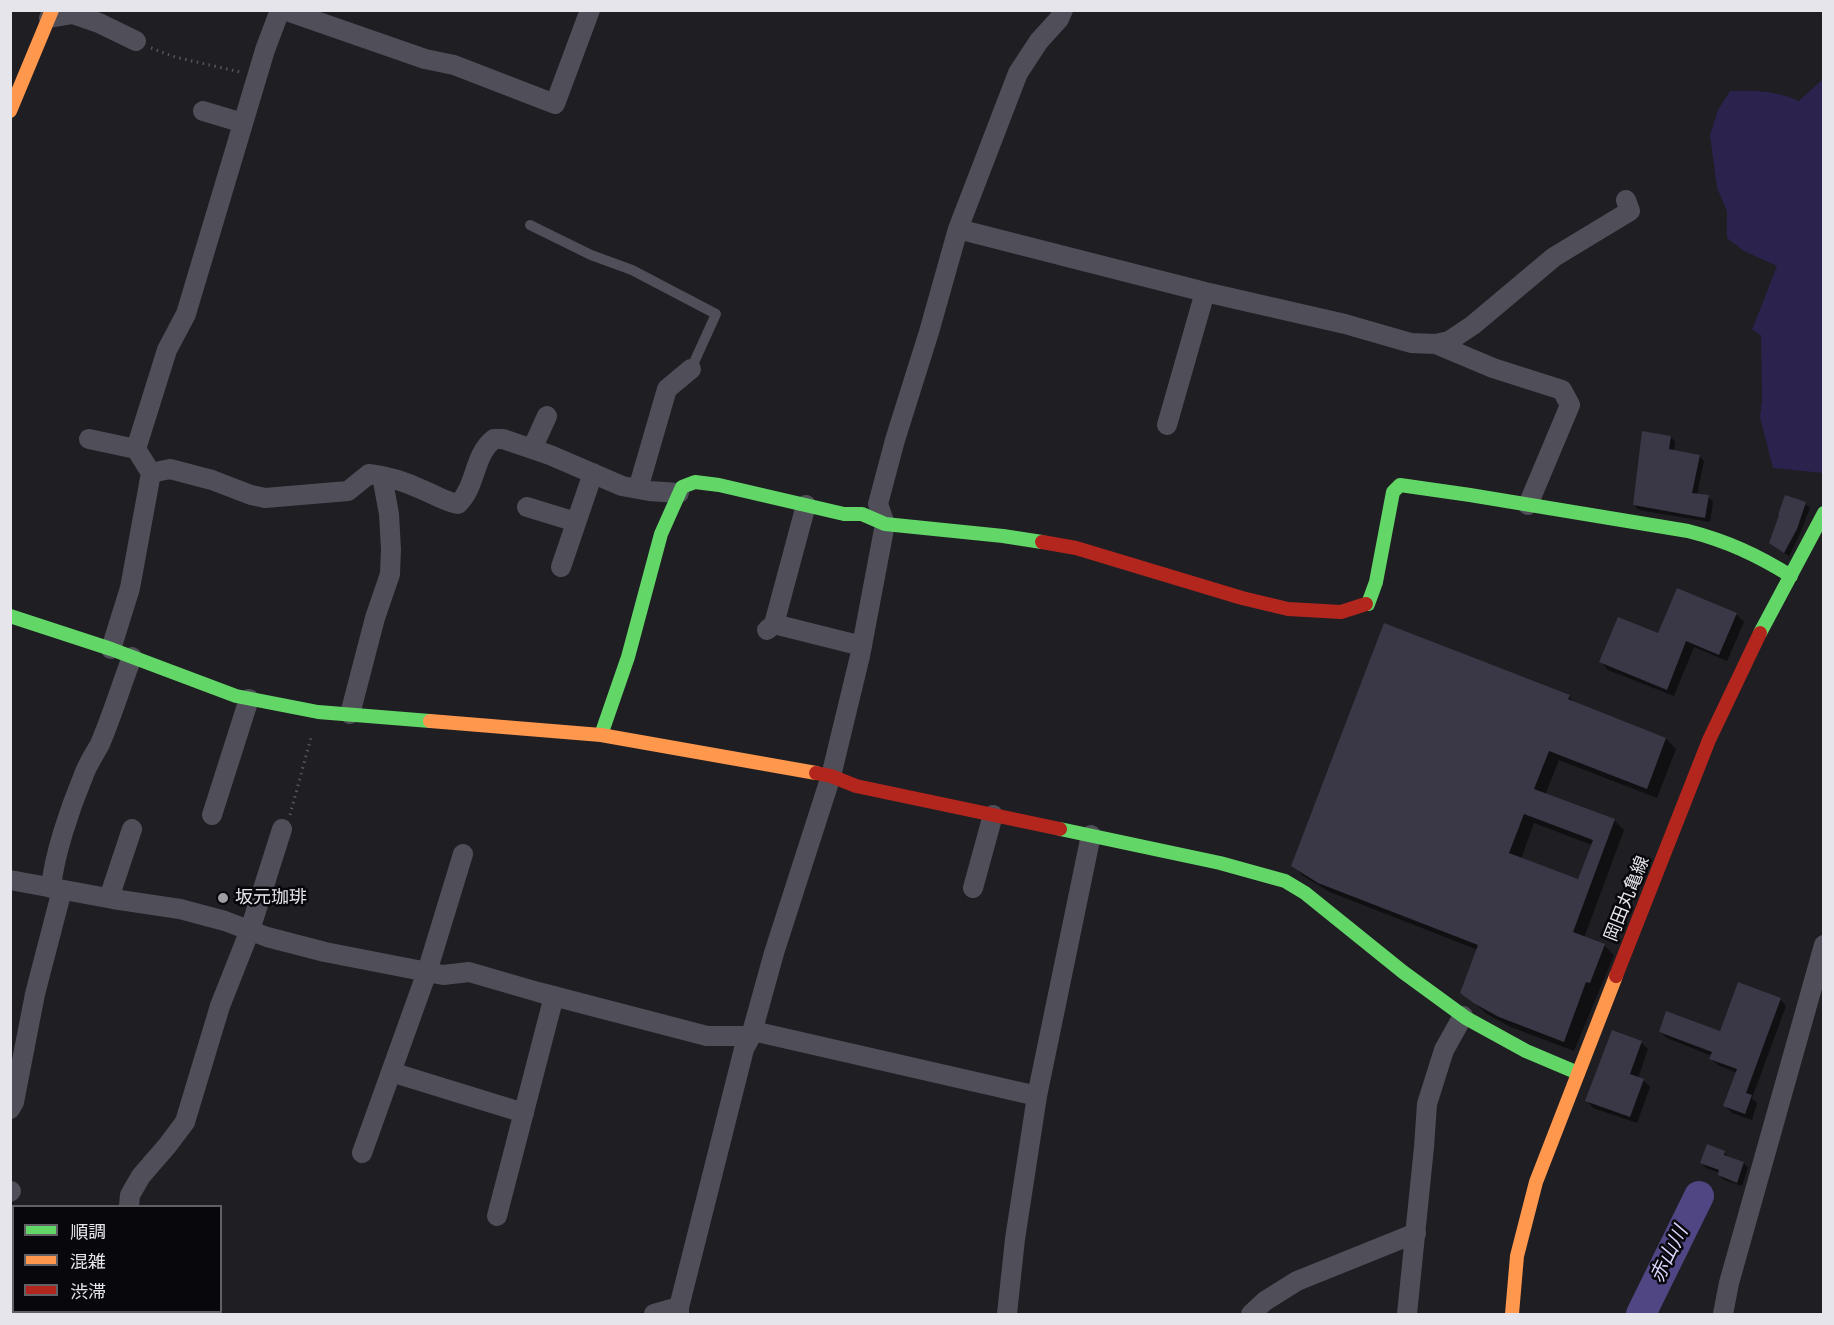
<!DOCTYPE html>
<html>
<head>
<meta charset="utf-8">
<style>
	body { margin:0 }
	#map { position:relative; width:1834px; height:1325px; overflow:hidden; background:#1e1e23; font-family:"Roboto Condensed","Noto Sans JP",sans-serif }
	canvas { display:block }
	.frame { position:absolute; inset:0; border:12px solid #e6e5eb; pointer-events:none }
	.legend { position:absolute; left:12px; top:1205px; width:210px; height:108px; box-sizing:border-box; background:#08070b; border:2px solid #616065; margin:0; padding:8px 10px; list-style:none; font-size:18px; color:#e6e5eb }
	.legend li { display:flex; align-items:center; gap:12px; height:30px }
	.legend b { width:30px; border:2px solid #616065 }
</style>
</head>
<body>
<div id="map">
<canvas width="1834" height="1325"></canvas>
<div class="frame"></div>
<ul class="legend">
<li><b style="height:8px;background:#63d668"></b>順調</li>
<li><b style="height:8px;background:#ff974d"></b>混雑</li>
<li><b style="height:8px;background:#b3261e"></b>渋滞</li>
</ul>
</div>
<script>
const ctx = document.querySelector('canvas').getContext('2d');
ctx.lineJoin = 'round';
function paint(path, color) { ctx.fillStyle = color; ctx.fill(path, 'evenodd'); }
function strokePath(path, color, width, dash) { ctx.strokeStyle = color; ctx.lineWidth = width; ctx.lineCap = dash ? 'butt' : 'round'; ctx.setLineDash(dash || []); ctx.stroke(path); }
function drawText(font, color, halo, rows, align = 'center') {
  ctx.font = font + ' "Roboto Condensed","Noto Sans JP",sans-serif'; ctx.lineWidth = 5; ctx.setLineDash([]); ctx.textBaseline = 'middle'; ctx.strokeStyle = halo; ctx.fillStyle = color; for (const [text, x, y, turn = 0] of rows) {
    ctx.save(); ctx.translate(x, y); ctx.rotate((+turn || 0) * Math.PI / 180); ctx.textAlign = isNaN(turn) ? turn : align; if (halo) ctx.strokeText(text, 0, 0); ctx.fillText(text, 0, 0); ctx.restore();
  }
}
paint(new Path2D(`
	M1823,79V473L1773,468L1760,417L1762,401L1761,335L1752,330L1777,266L1744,251L1727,238V211L1717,188L1710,135L1718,110L1730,91C1754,90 1777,91 1799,101Z`), '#2b234d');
paint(new Path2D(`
	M1671,437L1675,442L1674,451L1699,456L1704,461L1697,495L1708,497L1713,502L1710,522L1639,510L1634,505Z
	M1805,504L1810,508L1800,534L1789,556L1770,543Z
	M1736,614L1744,622L1727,661L1694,647L1674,696L1608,670L1601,662Z
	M1569,697L1577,704L1666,739L1676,749L1657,798L1559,760L1545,795L1614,820L1624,830L1584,938L1604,945L1614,955L1574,1051L1511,1027L1487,1014L1462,993L1478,950L1330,892L1303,876L1293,865ZM1534,823L1592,845L1579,881L1521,859Z
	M1780,999L1786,1006L1752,1098L1757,1103L1752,1120L1732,1113L1725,1106L1737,1073L1718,1065L1711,1059L1712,1056L1667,1038L1660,1032L1721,1033Z
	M1641,1042L1648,1049L1638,1078L1643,1080L1650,1087L1637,1123L1593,1108L1587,1101Z
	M1724,1152L1729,1158L1744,1163L1748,1168L1742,1186L1724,1180L1719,1175L1720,1173L1706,1168L1702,1163Z`), '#0007');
strokePath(new Path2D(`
	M1641,1314L1699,1196`), '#504683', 30);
paint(new Path2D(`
	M1642,431L1671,436L1669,449L1700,455L1692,493L1709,495L1705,518L1633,505Z
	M1785,495L1806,502L1797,529L1784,553L1769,543L1779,515H1778Z
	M1677,588L1737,613L1719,655L1686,641L1667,690L1599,662L1618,617L1658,633Z
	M1384,623L1570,695L1568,699L1666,738L1647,789L1549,751L1534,789L1615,819L1573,932L1605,944L1590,983L1586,982L1564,1042L1499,1017L1475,1004L1460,993L1478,945L1318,883L1291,866ZM1524,814L1593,840L1578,879L1509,853Z
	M1738,982L1781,998L1746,1093L1752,1095L1745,1114L1723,1106L1737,1069L1709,1059L1712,1052L1659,1032L1666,1011L1720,1031Z
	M1612,1030L1642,1041L1630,1074L1644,1079L1630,1117L1585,1101Z
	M1707,1144L1725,1151L1724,1155L1744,1162L1737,1183L1718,1175L1719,1170L1700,1163Z`), '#3a3746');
strokePath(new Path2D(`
	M151,48L175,57L240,72
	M290,815L312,734`), '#55555b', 3, [1.5, 4.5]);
strokePath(new Path2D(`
	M530,225L591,255L632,270L716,314L691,369`), '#504f59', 10);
strokePath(new Path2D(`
	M284,10L425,59L454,65L555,104L590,10
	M49,18L73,14L99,23L136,41
	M203,111L243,123
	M958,229L1205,292L1345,324L1411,343L1436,344L1449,341L1473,325L1554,257L1630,211L1626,200
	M1436,344L1493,368L1562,390L1570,405L1528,505
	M1167,425L1205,292
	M89,439L136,449
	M532,449L547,416
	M151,473L170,469L212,480L251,495L265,498L348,491L369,474C388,476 406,482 423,490C435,495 446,502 458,504C477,486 473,455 494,439H503L550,455L622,486L649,491L679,493
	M638,489L667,389L691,369
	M527,507L576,522
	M561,567L593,473
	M774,624L806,505
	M767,630L774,624L862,646
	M111,649L130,588L151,473L136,449L167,350L186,314L265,50L280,10
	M350,714L375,618L390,574L391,549L389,514L382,476
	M212,815L249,699
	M10,880L113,899L180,909L225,921L267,937L325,952L443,975L469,972L538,992L707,1036H751
	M51,888C54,855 70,808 83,777C87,765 94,755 100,744C112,716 121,686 132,657
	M973,888L993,815
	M109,898L132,829
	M753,1031L1037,1096
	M391,1072L524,1113
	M10,1109L14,1102L35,994L62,890
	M362,1153L427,972L463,854
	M10,1192L11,1191
	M129,1206L130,1195L141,1176L167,1146L185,1122L220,1006L250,930L282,829
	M497,1216L554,996
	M10,1261L14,1264
	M78,1314V1312
	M654,1314L679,1307
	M679,1314V1307L744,1049L751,1036L774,953L831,776L860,656L885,524L878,504L895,440L929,332L958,229L1018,73L1039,41L1059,19L1063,10
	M1007,1314L1015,1239L1037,1096L1091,835
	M1251,1314L1265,1301L1297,1281L1416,1233
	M1407,1314L1424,1147L1427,1104L1444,1050L1463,1016
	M1723,1314L1729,1283L1824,945`), '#504f59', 20);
strokePath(new Path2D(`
	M1366,604H1368L1376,582L1393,492L1400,485L1470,495L1688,531C1727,541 1757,555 1791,576
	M10,616L111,649L236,696L318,712L430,721
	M1760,633L1824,513
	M601,735L628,657L661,534L682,487L695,482L719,485L844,514H862L885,524L1003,536L1042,542
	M1060,829L1220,863L1285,881L1305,893L1403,972L1466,1018L1526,1051L1578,1073`), '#63d668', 14);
strokePath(new Path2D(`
	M10,111L52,10
	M430,721L601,735L816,773
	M1512,1314L1517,1256L1536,1182L1616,976`), '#ff974d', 14);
strokePath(new Path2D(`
	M1042,542L1076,548L1242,598L1288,609L1341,612L1366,604
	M816,773L831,776L856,786L1060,829
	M1616,976L1709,740L1760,633`), '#b3261e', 14);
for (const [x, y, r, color] of [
	[223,898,6,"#a09fa5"]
]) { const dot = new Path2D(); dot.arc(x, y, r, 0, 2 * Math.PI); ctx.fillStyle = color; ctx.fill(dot); strokePath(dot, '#08070b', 2); }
drawText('18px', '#e6e5eb', '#08070b', [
	["坂元珈琲",235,898]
], 'left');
drawText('18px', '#e6e5eb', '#08070b', [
	["岡田丸亀線",1628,899,-68]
]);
drawText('italic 20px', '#d9d5fd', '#08070b', [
	["赤山川",1670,1255,-64]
]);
</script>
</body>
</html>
